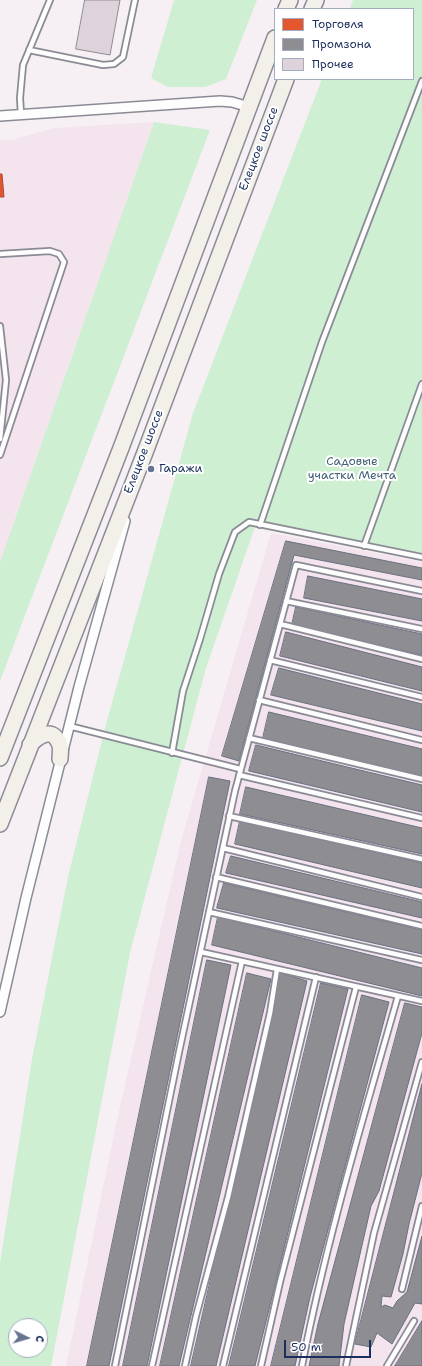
<!DOCTYPE html>
<html>
<head>
<meta charset="utf-8">
<style>
	body { margin:0 }
	#map { position:relative; width:422px; height:1366px; overflow:hidden; background:#f6f0f4; font-family:"Shantell Sans",sans-serif }
	canvas { display:block }
	.legend { position:absolute; left:274px; top:8px; width:140px; height:72px; box-sizing:border-box; background:#fff; border:1px solid #a4acbf; margin:0; padding:5px 7px; list-style:none; font-size:12px; color:#1b2f5e }
	.legend li { display:flex; align-items:center; gap:8px; height:20px }
	.legend b { width:20px; border:1px solid #a4acbf }
	.north { position:absolute; left:8px; top:1318px; width:40px; height:40px; box-sizing:border-box; background:#fff; border:1px solid #a4acbf; border-radius:50%; rotate:95deg; font-size:11px; font-weight:700; line-height:16px; text-align:center; color:#1b2f5e }
	.north::after { content:''; display:block; margin:auto; width:14px; height:18px; background:#687392; clip-path:polygon(50% 0,100% 100%,50% 72%,0 100%) }
	.scale { position:absolute; left:284px; top:1340px; width:87px; height:18px; box-sizing:border-box; border:2px solid #1b2f5e; border-top:0; padding-left:5px; font-size:12px; line-height:14px; white-space:nowrap; color:#1b2f5e; -webkit-text-stroke:3px #fff; paint-order:stroke }
</style>
</head>
<body>
<div id="map">
<canvas width="422" height="1366"></canvas>
<ul class="legend">
<li><b style="height:11px;background:#e4572e"></b>Торговля</li>
<li><b style="height:11px;background:#8d8d92"></b>Промзона</li>
<li><b style="height:11px;background:#dfd3db"></b>Прочее</li>
</ul>
<div class="north">С</div>
<div class="scale">50 m</div>
</div>
<script>
const ctx = document.querySelector('canvas').getContext('2d');
ctx.lineJoin = 'round';
function paint(path, color) { ctx.fillStyle = color; ctx.fill(path, 'evenodd'); }
function strokePath(path, color, width, dash) { ctx.strokeStyle = color; ctx.lineWidth = width; ctx.lineCap = dash ? 'butt' : 'round'; ctx.setLineDash(dash || []); ctx.stroke(path); }
function drawText(font, color, halo, rows, align = 'center') {
  ctx.font = font + ' "Shantell Sans",sans-serif'; ctx.lineWidth = 4; ctx.setLineDash([]); ctx.textBaseline = 'middle'; ctx.strokeStyle = halo; ctx.fillStyle = color; for (const [text, x, y, turn = 0] of rows) {
    ctx.save(); ctx.translate(x, y); ctx.rotate((+turn || 0) * Math.PI / 180); ctx.textAlign = isNaN(turn) ? turn : align; if (halo) ctx.strokeText(text, 0, 0); ctx.fillText(text, 0, 0); ctx.restore();
  }
}
paint(new Path2D(`
	M154,122L0,562V140H12L54,128Z
	M271,533L422,562V1366H66L119,1111L181,841Z`), '#f3e4ee');
paint(new Path2D(`
	M174,0H257L226,79L205,87H168L151,78Z
	M353,0H422V554L257,521L206,668L130,953L51,1366H0V1263L32,1059L68,877L106,724L193,413L322,79H413V9H350ZM16,1326H40V1350H16Z
	M154,122L210,130L0,681V562Z`), '#ceefd2');
const shops = new Path2D(`
	M0,174H2L4,197H0Z`);
paint(shops, '#e4572e');
strokePath(shops, '#a84b3c', 1);
const industry = new Path2D(`
	M286,541L422,568V580L294,555L239,761L222,756Z
	M308,576L422,599V621L304,598Z
	M296,607L422,634V655L292,625Z
	M286,632L422,667V691L280,656Z
	M279,668L422,704V731L271,695Z
	M269,712L422,749V776L263,738Z
	M256,745L422,785V812L249,771Z
	M209,777L230,781L109,1366H87Z
	M246,787L422,828V854L240,814Z
	M240,821L422,863V888L235,844Z
	M231,856L422,902V918L226,873Z
	M224,883L422,930V954L217,908Z
	M218,917L422,968V996L212,945Z
	M207,960L231,965L147,1366H123Z
	M247,973L271,979L179,1366H160Z
	M281,973L307,981L216,1366H191Z
	M321,983L348,989L255,1366H229Z
	M362,995L389,1002L310,1297L295,1366H271Z
	M405,1003L422,1007V1033L379,1191L371,1206L344,1324L339,1366H309L318,1324Z
	M422,1084V1173L409,1224L403,1254L391,1297L382,1296L381,1307L385,1305L393,1308L397,1301L407,1292L422,1236V1304L415,1303L392,1344L377,1333L371,1347L355,1344Z
	M422,1321V1366H395Z`);
paint(industry, '#8d8d92');
strokePath(industry, '#6b7182', 1);
const building = new Path2D(`
	M85,0H120L110,55L76,49Z`);
paint(building, '#dfd3db');
strokePath(building, '#8a8b95', 1);
const service = new Path2D(`
	M29,50L103,65L114,64L123,57L135,0
	M21,114L20,98L23,65L50,0
	M0,254L50,251L59,254L64,262L0,455
	M0,326L6,380L0,439
	M260,525L322,342L422,81
	M364,546L422,384
	M286,601L422,629
	M280,624L422,659
	M270,660L422,697
	M259,700L422,740
	M69,726L240,769
	M249,738L422,779
	M172,753L183,691L200,639L219,574L235,532L249,522L422,557
	M239,775L422,818
	M229,816L422,859
	M223,848L422,897
	M216,877L422,926
	M209,912L422,960
	M201,952L422,1001
	M402,1289L422,1206
	M115,1366L179,1052L235,791L296,565L422,591
	M152,1366L242,961
	M185,1366L196,1316L228,1197L270,1013L277,969
	M223,1366L316,977
	M261,1366L280,1282L356,987
	M302,1366C326,1241 363,1119 398,996
	M346,1366L374,1233L422,1062
	M387,1366L414,1321`);
const minor = new Path2D(`
	M0,116L220,101L232,102L249,107
	M0,1012L26,898L79,687L125,521`);
const primary = new Path2D(`
	M286,9L290,0
	M312,9L316,0
	M30,745C37,737 51,727 58,741C62,746 60,754 60,759
	M0,758L121,448L275,38
	M0,824L144,455L286,79`);
strokePath(service, '#8a8b95', 8);
strokePath(minor, '#8a8b95', 12);
strokePath(primary, '#8a8b95', 18);
strokePath(service, '#fefdfd', 4.5);
strokePath(minor, '#fefdfd', 9);
strokePath(primary, '#f3efe9', 15);
for (const [x, y, r, color] of [
	[151,469,4,"#687392"]
]) { const dot = new Path2D(); dot.arc(x, y, r, 0, 2 * Math.PI); ctx.fillStyle = color; ctx.fill(dot); strokePath(dot, '#fff', 1.5); }
drawText('12px', '#1b2f5e', '#fff', [
	["Елецкое шоссе",259,149,-69],
	["Елецкое шоссе",144,452,-69]
]);
drawText('12px', '#405f74', '#fff', [
	["Садовые",352,462],
	["участки Мечта",352,476]
]);
drawText('12px', '#1b2f5e', '#fff', [
	["Гаражи",159,469]
], 'left');
</script>
</body>
</html>
